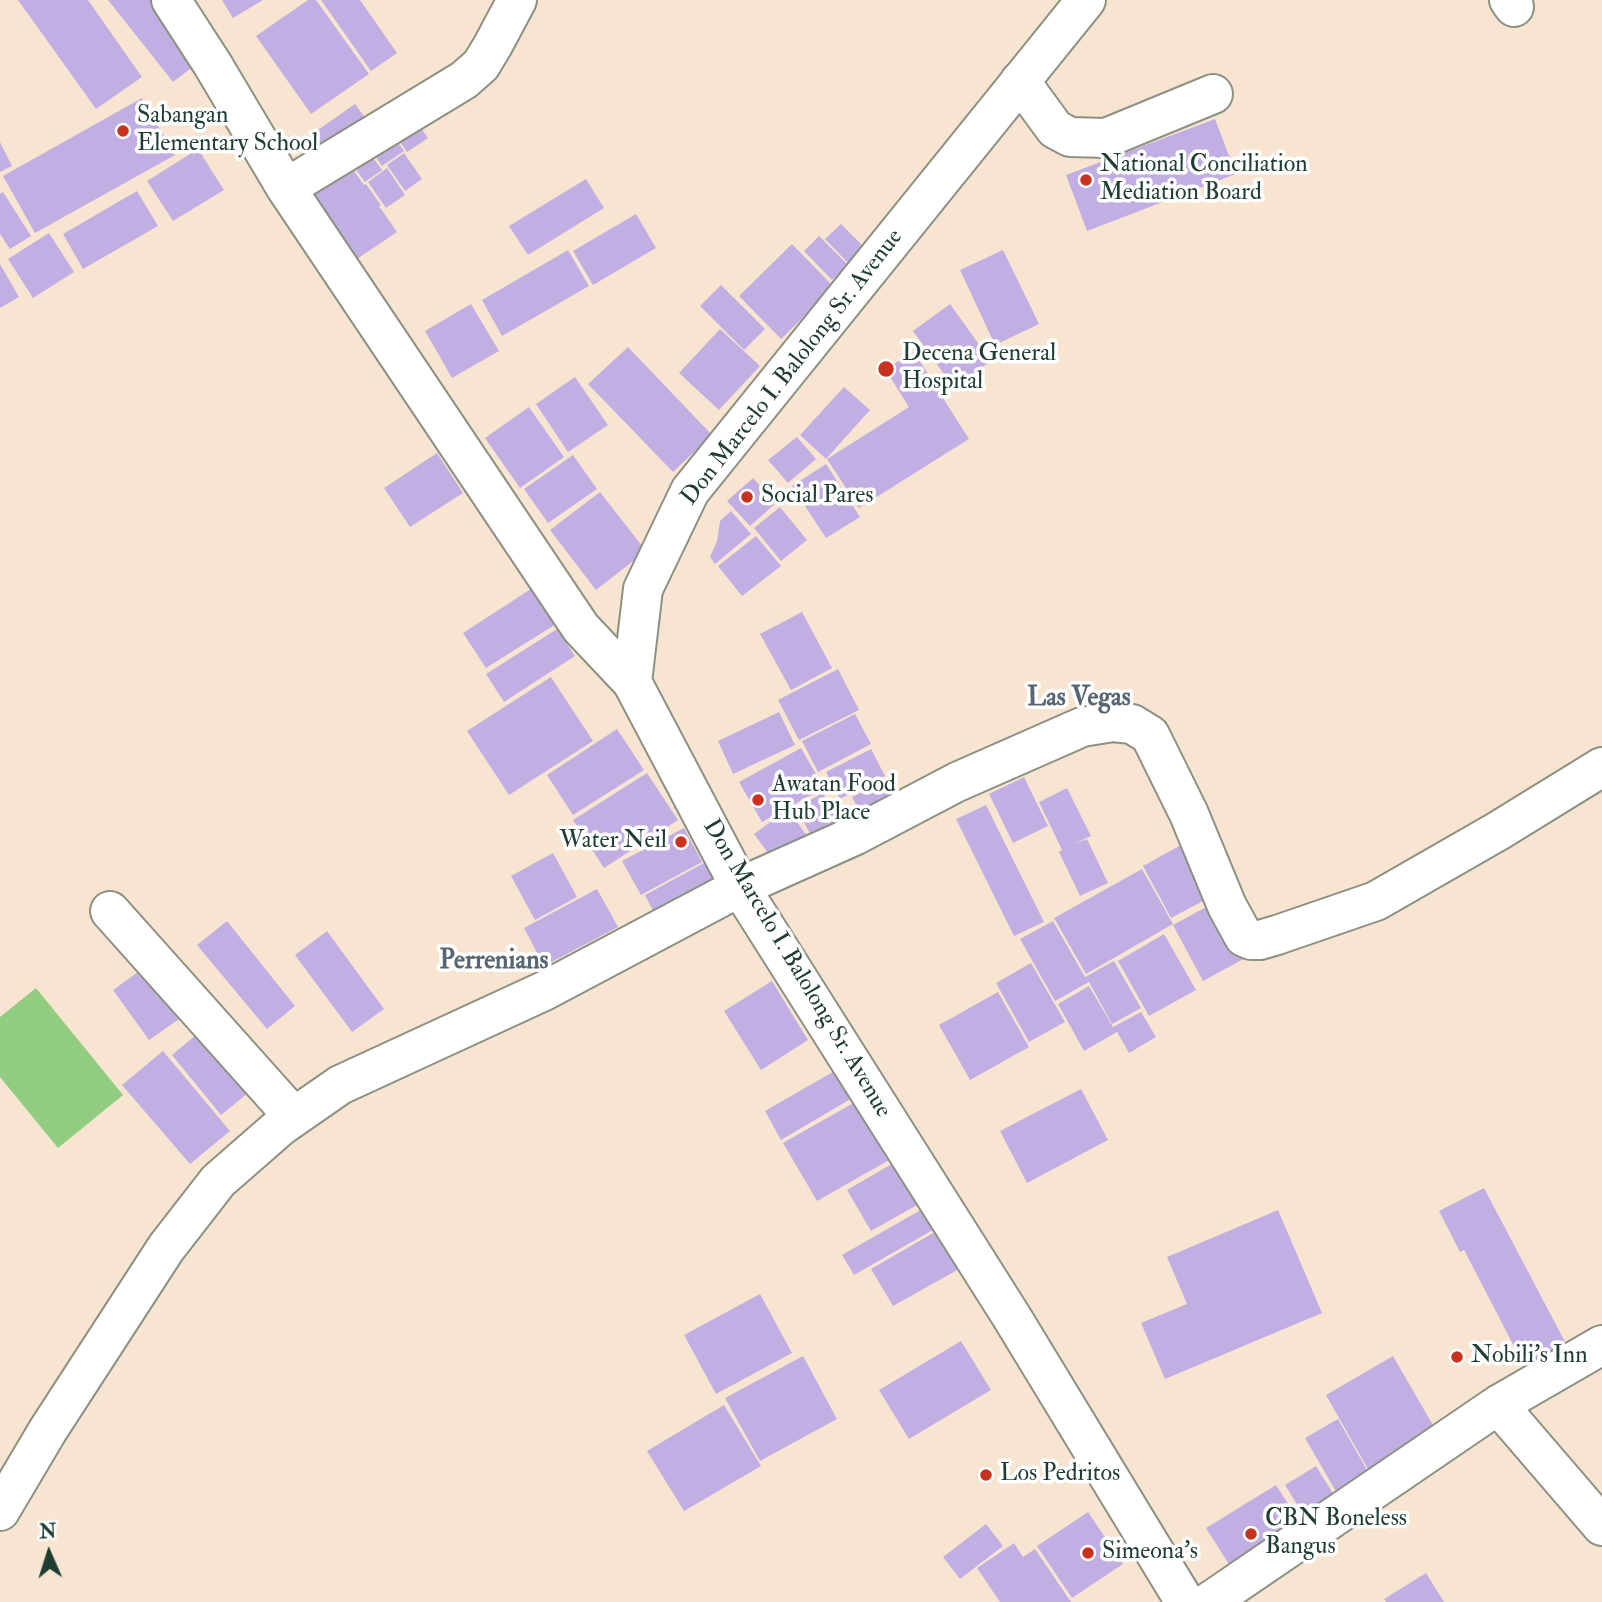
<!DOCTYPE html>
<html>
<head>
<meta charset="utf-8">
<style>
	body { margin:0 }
	#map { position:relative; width:1602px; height:1602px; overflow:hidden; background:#f8e5d1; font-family:"IM FELL Double Pica",serif }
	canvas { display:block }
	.north { position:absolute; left:14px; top:1518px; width:70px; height:70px; -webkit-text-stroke:5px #fff; paint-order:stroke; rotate:357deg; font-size:19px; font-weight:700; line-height:28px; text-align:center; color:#1f3d34 }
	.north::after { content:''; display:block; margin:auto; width:24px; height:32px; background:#1f3d34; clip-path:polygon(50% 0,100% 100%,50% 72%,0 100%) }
</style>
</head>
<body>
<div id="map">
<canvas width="1602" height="1602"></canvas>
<div class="north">N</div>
</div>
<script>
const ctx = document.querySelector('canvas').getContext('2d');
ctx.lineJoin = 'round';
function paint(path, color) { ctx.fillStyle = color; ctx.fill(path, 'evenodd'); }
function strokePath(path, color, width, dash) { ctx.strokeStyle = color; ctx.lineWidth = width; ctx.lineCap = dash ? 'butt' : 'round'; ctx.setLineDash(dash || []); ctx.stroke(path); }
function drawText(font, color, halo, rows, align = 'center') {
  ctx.font = font + ' "IM FELL Double Pica",serif'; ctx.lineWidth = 7; ctx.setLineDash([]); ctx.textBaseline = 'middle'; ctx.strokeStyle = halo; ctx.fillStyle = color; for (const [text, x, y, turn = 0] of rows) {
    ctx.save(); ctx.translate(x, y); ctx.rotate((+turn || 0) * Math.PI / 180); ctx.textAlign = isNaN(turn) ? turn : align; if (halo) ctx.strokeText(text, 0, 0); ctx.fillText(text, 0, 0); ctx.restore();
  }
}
paint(new Path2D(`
	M36,988L123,1095L58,1148L0,1077V1017Z`), '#91cc80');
paint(new Path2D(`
	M18,0H88L142,77L96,109Z
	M108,0H155L202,60L173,82Z
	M222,0H263L233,18Z
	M308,0H316L369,74L311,114L256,36Z
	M321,0H360L397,53L371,71Z
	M142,98L175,155L35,233L3,176Z
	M355,104L366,119L313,156L302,141Z
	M1215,119L1236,174L1087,231L1066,175Z
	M415,120L428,138L407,152L395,135Z
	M393,135L404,151L382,166L371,150Z
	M0,142L12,166L0,172Z
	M198,149L224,190L173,221L147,181Z
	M369,152L382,170L365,182L352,164Z
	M404,153L422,179L405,191L387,165Z
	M350,165L364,185L366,184L381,205L379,206L397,232L357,259L309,193Z
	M387,168L405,195L386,208L368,182Z
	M586,179L604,208L528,255L509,226Z
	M137,191L158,226L83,269L63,234Z
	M3,192L31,236L10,249L0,234V194Z
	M636,214L656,248L593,285L573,251Z
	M841,224L866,249L850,265L825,239Z
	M49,233L74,272L33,298L8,259Z
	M819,236L848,265L832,280L804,251Z
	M792,244L834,287L781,339L739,296Z
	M568,250L589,286L502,336L482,300Z
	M1003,250L1039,324L995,345L960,270Z
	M0,264L19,297L0,308Z
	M721,285L765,329L744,350L700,306Z
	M471,304L499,351L452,378L425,331Z
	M950,304L991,361L954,388L913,331Z
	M720,329L760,366L719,410L679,373Z
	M628,347L712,435L673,472L588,384Z
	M914,352L969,439L859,508L827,459L909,407L885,369Z
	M575,377L608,425L568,452L536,404Z
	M844,387L870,410L826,459L800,435Z
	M529,407L564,457L520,488L485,438Z
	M797,437L816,459L788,483L768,460Z
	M437,453L463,493L410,527L384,488Z
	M573,455L597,489L548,523L524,489Z
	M826,464L860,517L826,538L792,486Z
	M753,478L776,503L750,526L727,501Z
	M600,492L646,551L596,590L550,530Z
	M780,507L807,540L781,561L754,528Z
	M731,511L751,534L715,564L710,557L717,541L720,521Z
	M756,536L781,566L742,596L718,566Z
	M537,585L561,621L486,668L463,633Z
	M802,612L832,668L791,690L760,634Z
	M557,629L575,656L504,702L486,674Z
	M838,669L859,710L799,740L778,700Z
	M551,677L593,741L509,795L467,731Z
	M779,712L795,745L733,774L718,741Z
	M855,714L871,744L818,772L802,741Z
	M617,729L644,770L573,815L547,775Z
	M801,748L824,788L762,822L739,782Z
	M871,749L885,776L840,799L826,772Z
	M647,773L678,820L604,868L573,820Z
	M1024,777L1048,826L1013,843L989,794Z
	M885,780L898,803L864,820L852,797Z
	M1067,788L1091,836L1073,844L1087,839L1108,883L1080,896L1059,852L1062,850L1039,802Z
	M823,793L839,823L812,837L796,808Z
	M986,805L1044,922L1014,936L956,819Z
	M788,809L807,836L773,860L754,834Z
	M684,828L702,862L641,895L622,861Z
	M1190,840L1218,893L1171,918L1143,866Z
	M553,853L577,897L535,920L511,876Z
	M704,863L713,879L653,911L645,895Z
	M1142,869L1173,924L1086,974L1054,918Z
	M597,889L618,927L544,966L524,928Z
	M1219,900L1249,956L1203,981L1173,925Z
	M227,921L295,1006L267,1029L197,945Z
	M1053,921L1085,977L1114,961L1141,1008L1112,1024L1089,982L1055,1001L1020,939Z
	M327,931L384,1009L352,1032L295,955Z
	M1164,934L1196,990L1149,1016L1118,961Z
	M1031,963L1065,1022L1029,1042L996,983Z
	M149,964L185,1015L149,1040L113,990Z
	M772,981L808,1040L761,1070L724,1011Z
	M1089,986L1113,1027L1141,1012L1156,1037L1129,1053L1117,1032L1084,1051L1058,1004Z
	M998,992L1029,1047L970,1080L939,1025Z
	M203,1029L253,1089L221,1115L172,1055Z
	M163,1051L230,1131L190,1164L122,1085Z
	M838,1069L854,1097L781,1140L765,1111Z
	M1081,1089L1108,1140L1027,1183L1000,1131Z
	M857,1101L891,1159L817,1201L783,1143Z
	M902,1158L926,1200L871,1231L847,1190Z
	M1484,1188L1573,1357L1531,1379L1464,1250L1460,1252L1439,1211Z
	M926,1207L938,1227L854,1275L842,1255Z
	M1278,1210L1322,1313L1165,1379L1141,1323L1187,1304L1167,1257Z
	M947,1225L970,1263L893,1306L871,1269Z
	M760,1294L792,1353L716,1394L684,1335Z
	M961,1341L991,1390L909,1439L879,1390Z
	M803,1356L837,1419L760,1461L725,1398Z
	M1393,1356L1441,1439L1373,1478L1326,1395Z
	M724,1405L761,1466L684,1511L647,1451Z
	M1338,1419L1371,1477L1338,1495L1305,1438Z
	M1316,1466L1339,1503L1308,1522L1285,1485Z
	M1276,1485L1307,1533L1237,1577L1206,1528Z
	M1088,1512L1123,1564L1072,1598L1037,1546Z
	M986,1524L1003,1546L960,1579L943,1557Z
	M1014,1543L1023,1557L1035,1549L1071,1602H1000L977,1568Z
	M1426,1573L1444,1602H1386L1384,1599Z`), '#c1afe4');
const minor = new Path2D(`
	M171,0L213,65L286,188L581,628L632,682
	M1509,0L1514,7
	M1020,81L1055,129L1070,137L1106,138L1213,94
	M286,188L464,80L481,65L493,45L517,0
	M110,911L294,1117
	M1498,1405L1602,1526
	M0,1511L48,1430L166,1248L218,1181L281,1126L340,1085L544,991L740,887L856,835L957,782L1082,727L1113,722L1132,724L1150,735L1189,814L1227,906L1244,937L1251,940H1260L1277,935L1376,901L1498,831L1602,767
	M1209,1602L1498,1405L1602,1345`);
const major = new Path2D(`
	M1086,0L690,491L643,589L632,682L740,887L1013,1319L1185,1602`);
strokePath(minor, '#8c9182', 42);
strokePath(major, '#8c9182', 42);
strokePath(minor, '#fff', 38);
strokePath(major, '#fff', 38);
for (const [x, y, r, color] of [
	[123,131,7,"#c8321e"],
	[1086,180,7,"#c8321e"],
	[886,369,9,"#c8321e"],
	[747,497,7,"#c8321e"],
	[758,800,7,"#c8321e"],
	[681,842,7,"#c8321e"],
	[1457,1357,7,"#c8321e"],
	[986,1475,7,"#c8321e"],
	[1251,1534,7,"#c8321e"],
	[1088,1553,7,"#c8321e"]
]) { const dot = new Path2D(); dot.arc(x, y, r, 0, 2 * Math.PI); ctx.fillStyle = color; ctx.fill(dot); strokePath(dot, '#fff', 2.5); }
drawText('24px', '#1f3d34', '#fff', [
	["Sabangan",137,117],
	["Elementary School",137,145],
	["National Conciliation",1100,166],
	["Mediation Board",1100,194],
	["Decena General",902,355],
	["Hospital",902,383],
	["Social Pares",761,497],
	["Awatan Food",772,786],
	["Hub Place",772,814],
	["Water Neil",667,842,"right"],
	["Nobili's Inn",1471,1357],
	["Los Pedritos",1000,1475],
	["CBN Boneless",1265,1520],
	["Bangus",1265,1548],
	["Simeona's",1102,1553]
], 'left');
drawText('24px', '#1f3d34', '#fff', [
	["Don Marcelo I. Balolong Sr. Avenue",793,368,-52],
	["Don Marcelo I. Balolong Sr. Avenue",796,969,59]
]);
drawText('bold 26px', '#586572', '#fff', [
	["Las Vegas",1079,699],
	["Perrenians",494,962]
]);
</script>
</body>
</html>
